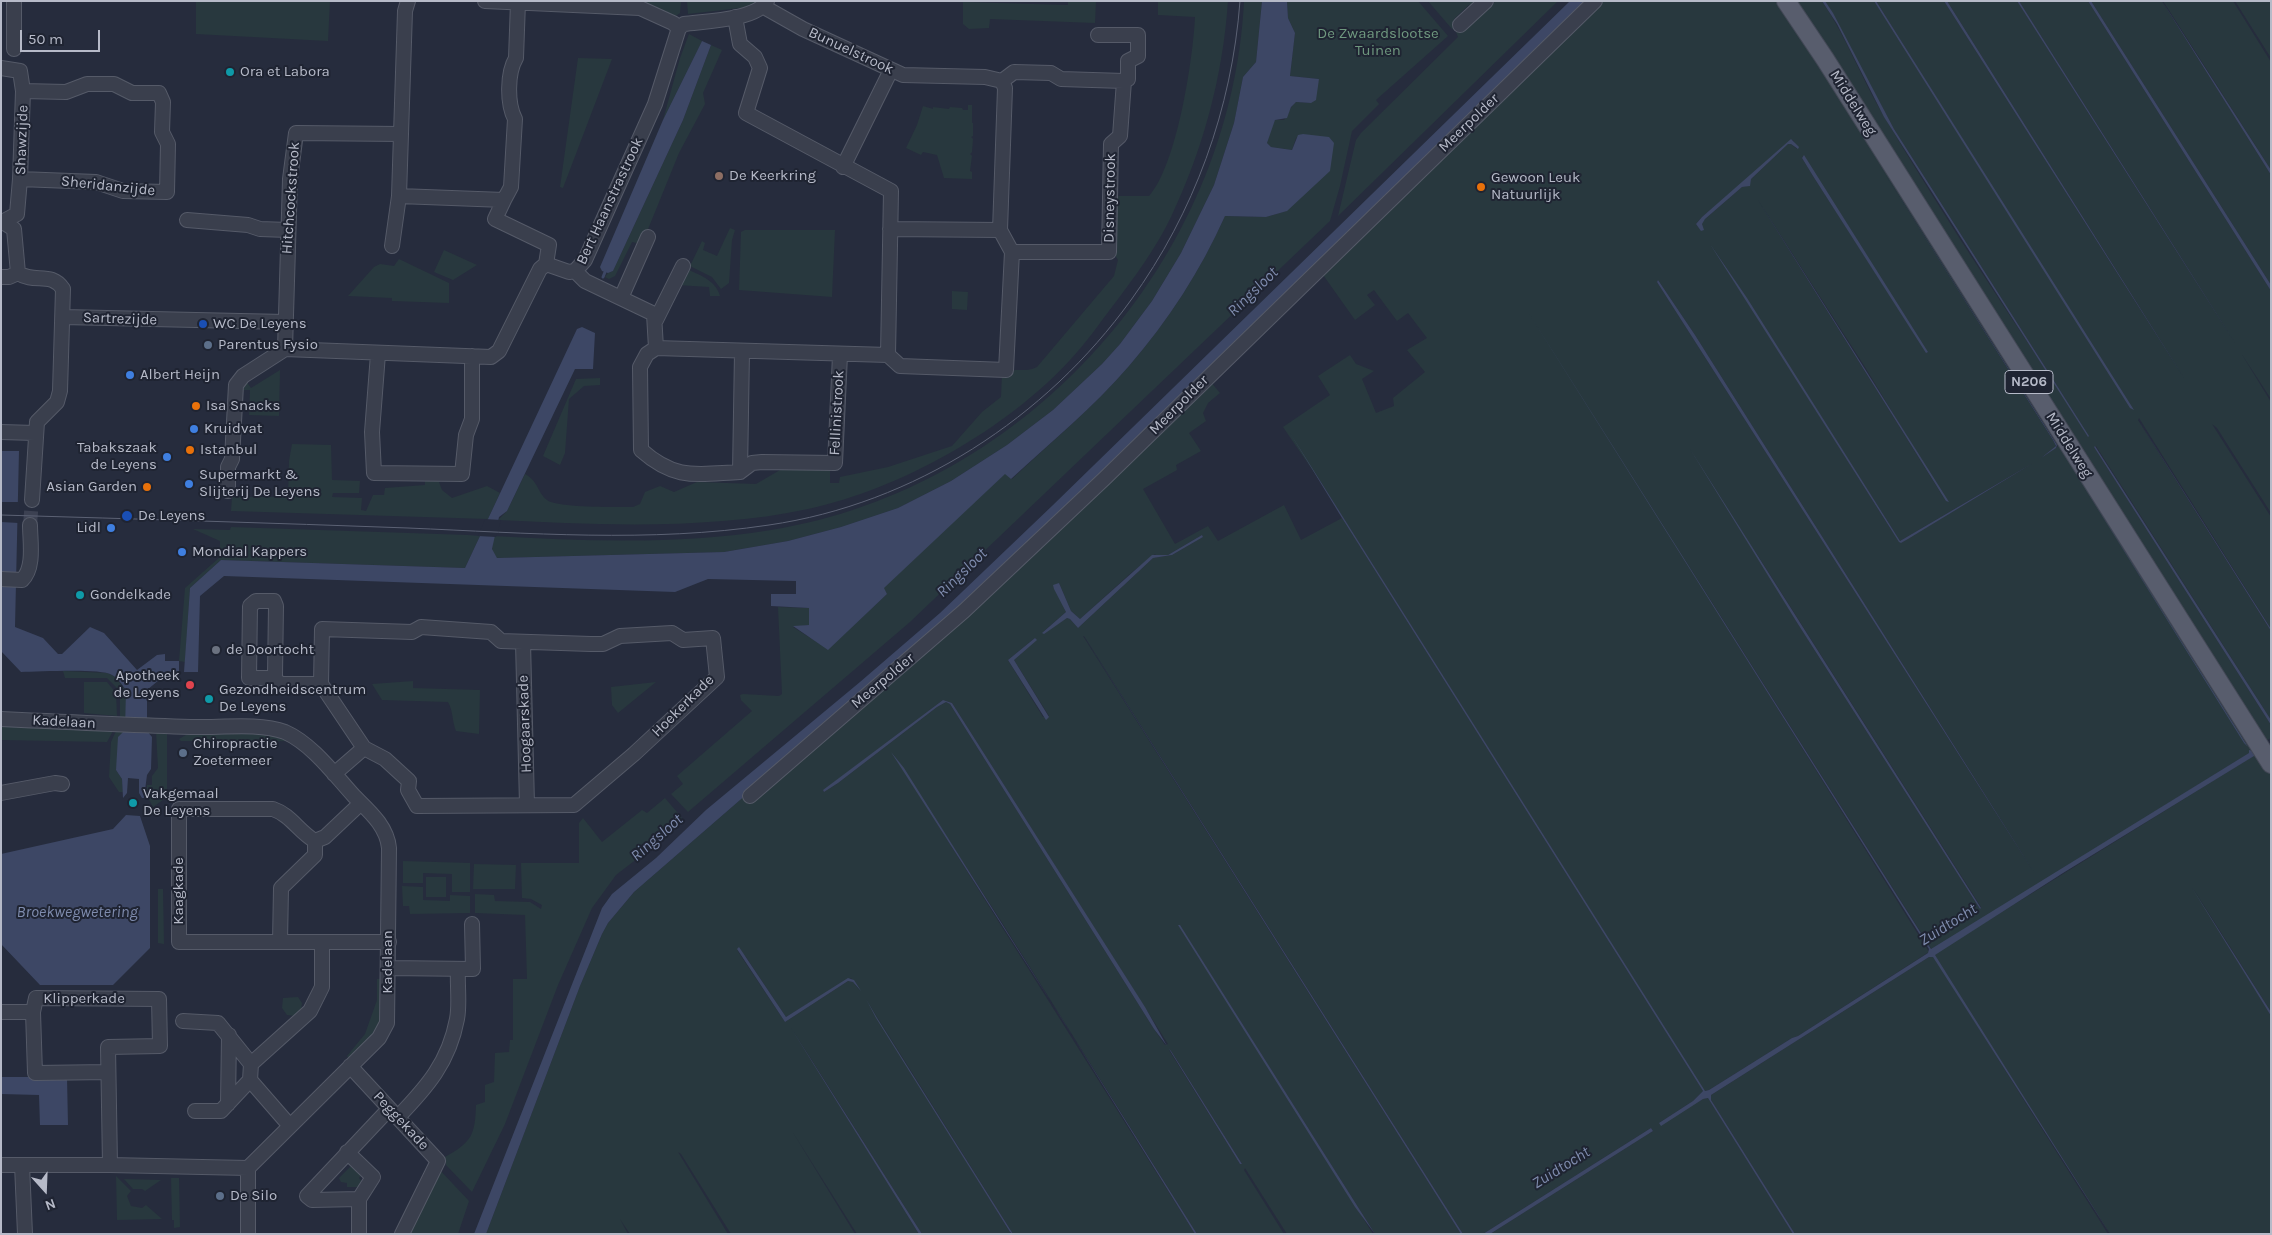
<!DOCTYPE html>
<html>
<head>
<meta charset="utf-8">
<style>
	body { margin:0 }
	#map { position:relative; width:2272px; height:1235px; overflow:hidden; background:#262c3d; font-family:Karla,sans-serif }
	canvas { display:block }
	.frame { position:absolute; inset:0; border:2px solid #b6bac8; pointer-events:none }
	.north { position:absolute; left:20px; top:1165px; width:50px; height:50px; -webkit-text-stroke:4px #1f2432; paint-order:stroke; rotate:160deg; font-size:14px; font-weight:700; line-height:20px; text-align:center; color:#b6bac8 }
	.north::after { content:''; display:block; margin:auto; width:18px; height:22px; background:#b6bac8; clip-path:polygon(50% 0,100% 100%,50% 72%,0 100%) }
	.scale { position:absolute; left:20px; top:30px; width:80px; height:22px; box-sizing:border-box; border:2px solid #b6bac8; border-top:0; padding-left:6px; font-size:15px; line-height:18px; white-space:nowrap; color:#b6bac8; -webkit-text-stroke:4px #1f2432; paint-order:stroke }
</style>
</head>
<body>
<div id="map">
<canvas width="2272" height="1235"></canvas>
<div class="frame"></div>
<div class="north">N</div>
<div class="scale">50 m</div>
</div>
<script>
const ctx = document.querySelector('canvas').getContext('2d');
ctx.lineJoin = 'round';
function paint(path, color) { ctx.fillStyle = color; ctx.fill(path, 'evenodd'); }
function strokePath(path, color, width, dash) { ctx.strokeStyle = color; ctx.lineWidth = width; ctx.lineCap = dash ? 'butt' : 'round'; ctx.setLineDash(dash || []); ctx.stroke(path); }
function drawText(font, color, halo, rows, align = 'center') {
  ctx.font = font + ' Karla,sans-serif'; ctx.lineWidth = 4; ctx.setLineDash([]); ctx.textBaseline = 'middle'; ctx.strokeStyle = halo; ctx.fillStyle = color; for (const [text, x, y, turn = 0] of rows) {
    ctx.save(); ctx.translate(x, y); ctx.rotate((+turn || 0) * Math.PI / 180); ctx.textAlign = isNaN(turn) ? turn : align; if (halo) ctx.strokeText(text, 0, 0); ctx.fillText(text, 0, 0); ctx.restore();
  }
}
paint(new Path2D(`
	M196,1H330L328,41L196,34Z
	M646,1H681L680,13L673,18L649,6Z
	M687,1H757L749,7L688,14Z
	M1068,1H1096L1095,23L990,19L989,28L969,29L963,24V2L1068,5Z
	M1158,1H1228C1223,76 1203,150 1171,217C1155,250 1134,278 1112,307C1099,324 1086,343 1071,359C1007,429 901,489 808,509C711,530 597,525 498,520L507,511L525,474C539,482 537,492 547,500C557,508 618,507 633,507L640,504L645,492L660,486L674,492L697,482L756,484L780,470L830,468V483H839L840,477L888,467L952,446L982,412L1001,397L1002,373C1014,367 1026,373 1037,367L1114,276L1118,260L1113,252L1116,196H1149C1177,165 1193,59 1195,17L1158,15Z
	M1244,1H1262L1256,62L1243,77L1234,123L1214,185L1181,253L1152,301L1120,344L1102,364L1053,410L1007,445L951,481L898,508L841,527L788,541L724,552L497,558L492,551L493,536C585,541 680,545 771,530C1027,489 1231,260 1244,1Z
	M1287,1H1418L1448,36L1376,100L1379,104L1352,131L1340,186L1330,221L910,622L688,812L671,794L683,784L677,776L752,711L741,700L740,695L743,694L779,696L782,694L778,607L809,608V625L793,627L828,649L887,594L883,588L1005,473L1012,479C1051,442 1094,407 1129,366C1168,321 1201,270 1225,216L1266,217L1286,211L1303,134L1296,138L1292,150L1271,147L1267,143L1272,123L1275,120H1284C1289,114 1290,106 1296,102L1311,103L1319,79L1290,76L1295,33L1288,18Z
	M1428,1H1482L1475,8L1469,5L1454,19L1458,24L1452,29Z
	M1496,1H1558L1338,216L1356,140L1361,133L1458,37L1456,32L1461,27L1465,30Z
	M1588,1H1822C1847,38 1862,80 1885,118C1949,226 2020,330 2089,436L1894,129L1825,1H1874L2133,411L1876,1H1944L2184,378L1947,1H2017L2235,343L2019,1H2088L2271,291V399L2241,353L2271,402V513L2217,428L2212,424L2271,517V629L2139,418L2138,420L2271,631V720L2103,457L2096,446L2094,447L2271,725V738L2265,741L2268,745L2271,744V1012L2193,888L2271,1016V1234H2110L1934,956L1939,951L2253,756L2251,752L1932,950L1682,555L1929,952L1798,1036L1792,1038L1709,1090L1704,1091L1322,484L1283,427L1330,395L1318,376L1350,355L1356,364L1374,371L1362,379L1376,413L1394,406L1393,398L1425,372L1407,350L1427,338L1408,313L1397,321L1374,290L1367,295L1375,305L1355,320L1321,272L1210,381L1220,393L1208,403L1203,413L1206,421L1189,433L1201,451L1176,465L1177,470L1143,489L1175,544L1208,526L1218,541L1284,505L1301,540L1342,518L1703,1091L1693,1101L1659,1123L1703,1099L1708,1098L1793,1234H1490L1653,1131L1651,1128L1483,1234H1463L1084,636H1083L1461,1234H1375L1179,924L1373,1234H1287L1245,1168L1244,1170L1284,1234H1197L1001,921L892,752L1195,1234H1013L866,999L1011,1234H922L792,1029L919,1234H857L792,1131L855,1234H731L681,1154L678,1152L728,1234H630L620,1219L628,1234H486L580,986L602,934L608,923L634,892L974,597ZM1793,140L1797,149L1791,144H1788L1751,179L1749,186L1742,187L1705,219L1701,224L1702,231L1696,224L1702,217ZM1803,156L1927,352V353L1813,176L1802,158ZM1881,168L2058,446L2041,458L2056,446L2053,440ZM1758,200L1865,367L1947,503ZM1711,244L1900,541L2033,463L1901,543L1890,528ZM1658,280L1695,335L2035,874L1657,282ZM1202,535L1203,537L1172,555L1153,558L1078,628L1070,619L1067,618L1043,632L1066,612L1060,598L1059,583L1071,611L1080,619L1131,573L1155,554L1157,557L1168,555ZM1753,548L1981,907L1980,909L1796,621ZM1035,638L1036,640L1014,660L1049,716L1043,717L1008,660ZM943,700L952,703L1168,1044L1165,1045L1154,1029L950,704L946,702L937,707L838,783L824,792L823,791ZM737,950L746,957L786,1017L851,978L860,991L853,982L848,981L785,1022ZM1169,1050L1171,1051L1242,1164H1240Z
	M2091,1H2162L2271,175V285Z
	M2163,1H2233L2271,62V170Z
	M2235,1H2271V58Z
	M689,34L702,41L663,120L680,58Z
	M711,45L722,50L703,93L705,104L679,153L642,244L632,242L615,276L609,279L605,277L608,273L613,271L683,120Z
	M578,58L612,59L563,188L560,187Z
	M968,105H972V123H973V136L971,137L973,139L972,152L970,154L972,156L970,171L972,172V179L944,178L937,155L923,152L921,155L906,148L917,125L923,106L933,109V107L949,109L950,107L962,108L963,110H968Z
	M730,228L735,230L732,240L729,283L721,289L712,277L690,266L702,241L705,243L703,250L717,256Z
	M745,230H835L832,297L739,290L741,232Z
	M444,250L477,265L453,280L434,272Z
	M399,259L449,283V303L392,301V298L348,296L374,267L380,264L394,266Z
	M684,268C698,274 716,280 720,296H710L709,287L677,285Z
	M952,291L968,292L967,310L952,309Z
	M280,370L279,416L249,415L250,390H241L246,381L251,388Z
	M600,378V385L584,386L569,399L565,453L560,465L543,456L576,379Z
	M292,444L331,445L332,480L360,481L359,493H333L332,497L362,498L361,510L366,511L373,495H384L385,488L425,485V477L446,479L439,482L442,490L452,498L487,486L500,493L488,519L231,511L232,497H288L289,461Z
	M231,527L468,535L480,536L465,568L221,560L190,588L185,662L179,661L185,588L220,557V541L193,529L230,530Z
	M63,671L107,673L114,676L126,690V717H120V691L107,678H65Z
	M413,681V688L480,690L479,734L456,731C452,721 453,710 448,702L382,700L372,684Z
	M84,682H107L116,693L117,716L84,713Z
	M656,682L618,713L612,705L611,687Z
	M1,726L113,731L107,742L1,740Z
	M125,730L116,770L122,779L123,792H119L109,777L111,742L116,731Z
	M156,731L167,732V797L153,807L147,796V785H152V776L158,768Z
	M191,732L266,734L288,741L197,743L196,741H181L179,739Z
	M665,798L682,818L651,848L616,875L592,908L558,985L505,1124L472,1192L446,1165L445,1157C472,1142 475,1135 476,1105L485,1102V1085L494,1082L495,1053L509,1052L510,1040H513V979H527L525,915L475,913V894L494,895L495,901L530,902L541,909L542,905L531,899L522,898L521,863H579V823L583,818L602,842L642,810L647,813Z
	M403,861L470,863V892H452V874L423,873V883H403Z
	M474,864L516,865L515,889H473Z
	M426,877H446V897H426Z
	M402,886L423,887V900L450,901V895L470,896V913L410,914L409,906H403Z
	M158,889H163L164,944L158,943Z
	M1929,957H1934L2108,1234H1795L1718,1111L1711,1100V1095Z
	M377,979H383L382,1018L373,1036L349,1059L347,1056L365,1034L377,1000Z
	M298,997L302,1003L301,1011L295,1016L287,1015L282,1008L283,998Z
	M353,1164L363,1173L359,1178L364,1184L361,1187H347V1183L341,1182L339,1178Z
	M437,1167L469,1201L458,1234H404Z
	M116,1176L131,1191L127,1196L131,1206L142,1208L146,1205L162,1219L117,1220Z
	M171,1178H179L180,1227L174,1228V1220H172Z
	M124,1179L161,1180L145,1191L142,1189H133Z`), '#28383e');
paint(new Path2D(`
	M1262,1H1287L1288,18L1295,33L1290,76L1319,79L1316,100L1311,103L1296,102L1291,107L1287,118L1275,120L1267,143L1271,147L1292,150L1298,135L1303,134L1329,137L1334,143L1330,171L1287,211L1266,217L1225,216C1201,270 1168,321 1129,366C1094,407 1051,442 1011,479L1005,474L884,588L887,594L828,650L793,626L809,625V608L771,606V594H796V581L708,579L675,592L224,576L200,596L198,672H184L190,588L221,560L465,568L577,329L582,327L595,333L593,369H575L507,511L499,517L492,549L497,558L724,552L788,541L841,527L898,508L951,481L1007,445L1053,410L1102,364L1120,344L1152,301L1181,253L1214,185L1234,123L1243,77L1256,62Z
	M1570,1H1588L974,597L634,892L608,923L602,934L580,986L486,1234H474L602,908L612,894L656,858L706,810L860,682L940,613L1053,505Z
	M1822,1H1825L1833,13L1894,129L2089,436L2088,437L1884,117L1837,24Z
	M1874,1H1876L2134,410L2130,408Z
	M1944,1H1947L2184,378Z
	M2017,1H2019L2235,343Z
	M2088,1H2091L2271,285V291Z
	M2162,1L2271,170V175Z
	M702,41L711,45L683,120L613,271L608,273L602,271L600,267L663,120Z
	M1791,139L1799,147L1798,149L1791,144H1788L1751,179L1750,186L1742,187L1705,219L1702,224L1704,230L1701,231L1696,224L1702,217Z
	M1804,155L1928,352L1926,353L1813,176L1802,158Z
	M1881,168L2057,445L2056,448L2041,458L2056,446L2053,440Z
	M1758,200L1949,502L1946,501Z
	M1710,244L1747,298L1900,541L2033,463L1908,539L1901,543L1899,542Z
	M1658,280L1695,335L2035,874L1657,282Z
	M1528,312L1931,949L2249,753V750L2253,751L2255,754L2254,756L2063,873L1935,955L2110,1234L1933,957H1929L1711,1095V1100L1718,1111L1795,1234H1793L1708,1098L1703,1099L1661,1126L1659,1123L1693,1101L1703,1091L1342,518L1290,433L1705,1091L1709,1090L1792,1038L1798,1036L1928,953L1929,949Z
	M2137,418L2271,629V631Z
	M2095,446L2271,720V725L2094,447Z
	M1690,449L1981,908L1980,909L1796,621Z
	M1,451H19L15,627L43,638L58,654H62L90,627L104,633L137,670L157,655L165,654V661H179V672L165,675L147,690V731L152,737L151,769L147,775L144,798H142L139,793V779L128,778L127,793L123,798L122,779L116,770L118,737L125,730L126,690C122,685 118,678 112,675C100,668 39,672 21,672L1,651Z
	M2064,455L2248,747L2244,743Z
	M1202,535L1203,537L1172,555L1153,558L1078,628L1070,619L1067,618L1044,634L1042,633L1066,612L1054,589L1053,585L1059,583L1071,611L1080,619L1152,555H1168Z
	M1083,635L1463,1234H1461Z
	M1035,638L1037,640L1014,660L1049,717L1046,720L1008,660Z
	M943,700L952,703L973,736L1145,1007L1167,1046L1154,1029L950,704L946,702L937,707L838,783L824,792L823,790Z
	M891,752L904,768L1197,1234H1195L1062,1019Z
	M126,815L140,816L150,846V948L113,985H40L1,944V854L113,829Z
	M2192,888L2271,1012V1016Z
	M1178,925H1180L1375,1234L1355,1207Z
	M739,947L786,1017L848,978L854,980L861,991L853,982L848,981L785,1022L737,949Z
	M866,999L877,1018L1013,1234L1010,1232L876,1018Z
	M791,1028L922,1234H919Z
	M1169,1049L1171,1051L1242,1164H1240Z
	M1,1077H67L68,1125H40L39,1095L1,1094Z
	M1651,1128L1653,1131L1490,1234H1483Z`), '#3d4765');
paint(new Path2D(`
	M1,502H20L19,523L1,522Z
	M485,519L501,520L496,537L478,536Z`), '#262c3d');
strokePath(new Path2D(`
	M603,277L605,272`), '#3d4765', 3);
strokePath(new Path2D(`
	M30,525L32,500`), '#3c4152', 14, [14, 7]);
const minor = new Path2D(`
	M485,1L640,8L673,23L679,28
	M764,7L803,29L903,75L985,77L1002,81L1005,88L1000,230L1012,252
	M735,17L740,44L755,57L760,68L746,113L891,191L888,355
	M1460,25L1486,1
	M1098,35H1138V56L1128,61V79L1124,81
	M14,49V1
	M1,68L20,71L23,91L20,179L17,214L4,221
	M1002,81L1014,72L1051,73L1061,79L1124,81L1120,136L1111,144L1109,252H1012
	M843,167L891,70
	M20,179L96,182L123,191L167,192L168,144L162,132L163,102L159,93H132L114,84H87L66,92L23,91
	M399,196L504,200L495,219L549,245L546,264
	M504,200L511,187L515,119C507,104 507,73 516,58L518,2
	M187,220L248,225L260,229L288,230
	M1,221L14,229L18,273C35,284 51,271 63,289L60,391L57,402L37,422L32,500
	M890,229L1000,230
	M392,246L399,196L401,134
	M575,271L585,281L654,314L656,348L888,355
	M1,277H9L18,273
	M621,298L648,237
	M63,317L285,322
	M656,320L683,266
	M656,348L647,354L640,367L641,450C676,481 697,474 740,472
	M285,349L491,357L499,351L540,269L546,264L569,272L575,271L585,260L655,104L679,28L684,24C706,21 756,20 767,1
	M285,349L290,179L296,133L401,134L405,11L408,1
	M378,354L372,432L374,473L462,474L466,435L472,419V356
	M888,355L900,366L1006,370L1012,252
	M1,432L35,433
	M740,472L752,463L762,462L835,463L840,355
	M740,472L742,352
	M228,491V467L232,459L236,385L243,376L285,349
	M1,579L22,580C35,568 30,541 30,525
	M523,642L527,805
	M273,678L275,675L276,606L274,601H256L250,606L249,678H273L281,684H321L364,748L385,759L409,781L408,790L417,806L574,805L634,754L717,677L713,638L683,640L672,633L620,636L603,644H591L501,641L491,632L421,627L412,632L322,629L321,684
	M1,719C64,722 127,725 191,727C218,728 259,722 285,732C312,744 334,774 354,796C369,811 387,826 389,848L387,1023L379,1038L248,1168L110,1165H1
	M334,774L364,748
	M1,793L55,783L62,784
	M750,796L964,611L1105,478L1595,1
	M315,841C299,832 291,815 273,809H179V942H389
	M315,841L325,837L361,803
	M280,942L281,888L315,855V841
	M388,968L473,969L472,924
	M1,1012H33
	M183,1021L218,1023L251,1064L250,1080L221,1111H195
	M251,1064L310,1011L322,987V942
	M350,1066L438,1161L402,1234
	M108,1072L35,1073L33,1012L36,998L159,999L160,1046L108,1047L110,1165
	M250,1080L290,1126
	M228,1104L229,1035
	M398,1117C427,1087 449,1062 457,1019C460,1004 457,985 458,969
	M347,1152L373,1177L359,1199V1234
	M22,1165L25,1234
	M248,1168V1234
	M359,1199L312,1200L307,1196L389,1109`);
const major = new Path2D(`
	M1786,1L1825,59L2271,764`);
strokePath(minor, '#555a68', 16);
strokePath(major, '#434856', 20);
strokePath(minor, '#3a3f4d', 14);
strokePath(major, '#585d6d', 18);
strokePath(new Path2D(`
	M1,515C137,519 273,523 408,528C528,533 650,543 769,525C914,504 1046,418 1131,300C1194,213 1232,109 1240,1`), '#5c6274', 1);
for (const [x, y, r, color] of [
	[230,72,5,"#0f9aa8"],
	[719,176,5,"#8d6e63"],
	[1481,187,5,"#e8710a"],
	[203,324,5,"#1a4fb4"],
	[208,345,5,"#5c6f8a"],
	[130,375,5,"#3f7fe0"],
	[196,406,5,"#e8710a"],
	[194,429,5,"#3f7fe0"],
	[190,450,5,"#e8710a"],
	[167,457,5,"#3f7fe0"],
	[189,484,5,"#3f7fe0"],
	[147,487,5,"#e8710a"],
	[127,516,6,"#1a4fb4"],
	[111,528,5,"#3f7fe0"],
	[182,552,5,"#3f7fe0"],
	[80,595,5,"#0f9aa8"],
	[216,650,5,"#6b7280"],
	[190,685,5,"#e0444e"],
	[209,699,5,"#0f9aa8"],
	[183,753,5,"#5c6f8a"],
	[133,803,5,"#0f9aa8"],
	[220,1196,5,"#5c6f8a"]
]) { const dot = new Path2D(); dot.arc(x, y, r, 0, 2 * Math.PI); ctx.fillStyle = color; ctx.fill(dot); strokePath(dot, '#1f2432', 2); }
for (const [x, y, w] of [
	[2029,382,48]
]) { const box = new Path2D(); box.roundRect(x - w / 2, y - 11.5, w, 23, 4); ctx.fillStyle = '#1f2432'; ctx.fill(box); strokePath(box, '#b6bac8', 1); }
drawText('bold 14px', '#b6bac8', null, [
	["N206",2029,382]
]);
drawText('15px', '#6f987f', '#1f2432', [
	["De Zwaardslootse",1378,34],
	["Tuinen",1378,51]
]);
drawText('15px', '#b6bac8', '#1f2432', [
	["Bunuelstrook",851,51,25],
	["Middelweg",1853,103,58],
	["Meerpolder",1469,123,-44],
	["Shawzijde",22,140,-88],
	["Sheridanzijde",108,186,6],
	["Hitchcockstrook",291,198,-86],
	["Disneystrook",1110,198,-89],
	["Bert Haanstrastrook",610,201,-65],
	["Sartrezijde",120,319,2],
	["Meerpolder",1179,405,-45],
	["Fellinistrook",837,413,-87],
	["Middelweg",2069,445,58],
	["Meerpolder",883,681,-40],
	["Hoekerkade",683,706,-45],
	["Kadelaan",64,722,3],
	["Hoogaarskade",525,724,-92],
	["Kaagkade",179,891,-90],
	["Kadelaan",388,962,-90],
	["Klipperkade",84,999],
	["Peggekade",401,1121,47]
]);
drawText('15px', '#b6bac8', '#1f2432', [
	["Ora et Labora",240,72],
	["De Keerkring",729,176],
	["Gewoon Leuk",1491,178],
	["Natuurlijk",1491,195],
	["WC De Leyens",213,324],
	["Parentus Fysio",218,345],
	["Albert Heijn",140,375],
	["Isa Snacks",206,406],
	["Kruidvat",204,429],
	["Tabakszaak",157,448,"right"],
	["de Leyens",157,465,"right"],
	["Istanbul",200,450],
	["Supermarkt &",199,475],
	["Slijterij De Leyens",199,492],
	["Asian Garden",137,487,"right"],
	["De Leyens",138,516],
	["Lidl",101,528,"right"],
	["Mondial Kappers",192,552],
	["Gondelkade",90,595],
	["de Doortocht",226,650],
	["Apotheek",180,676,"right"],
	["de Leyens",180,693,"right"],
	["Gezondheidscentrum",219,690],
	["De Leyens",219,707],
	["Chiropractie",193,744],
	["Zoetermeer",193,761],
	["Vakgemaal",143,794],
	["De Leyens",143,811],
	["De Silo",230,1196]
], 'left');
drawText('italic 16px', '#7f8cae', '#1f2432', [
	["Ringsloot",1253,292,-44],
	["Ringsloot",962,573,-44],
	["Ringsloot",657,838,-41],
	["Broekwegwetering",77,912],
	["Zuidtocht",1948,925,-32],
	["Zuidtocht",1561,1168,-32]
]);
</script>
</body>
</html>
